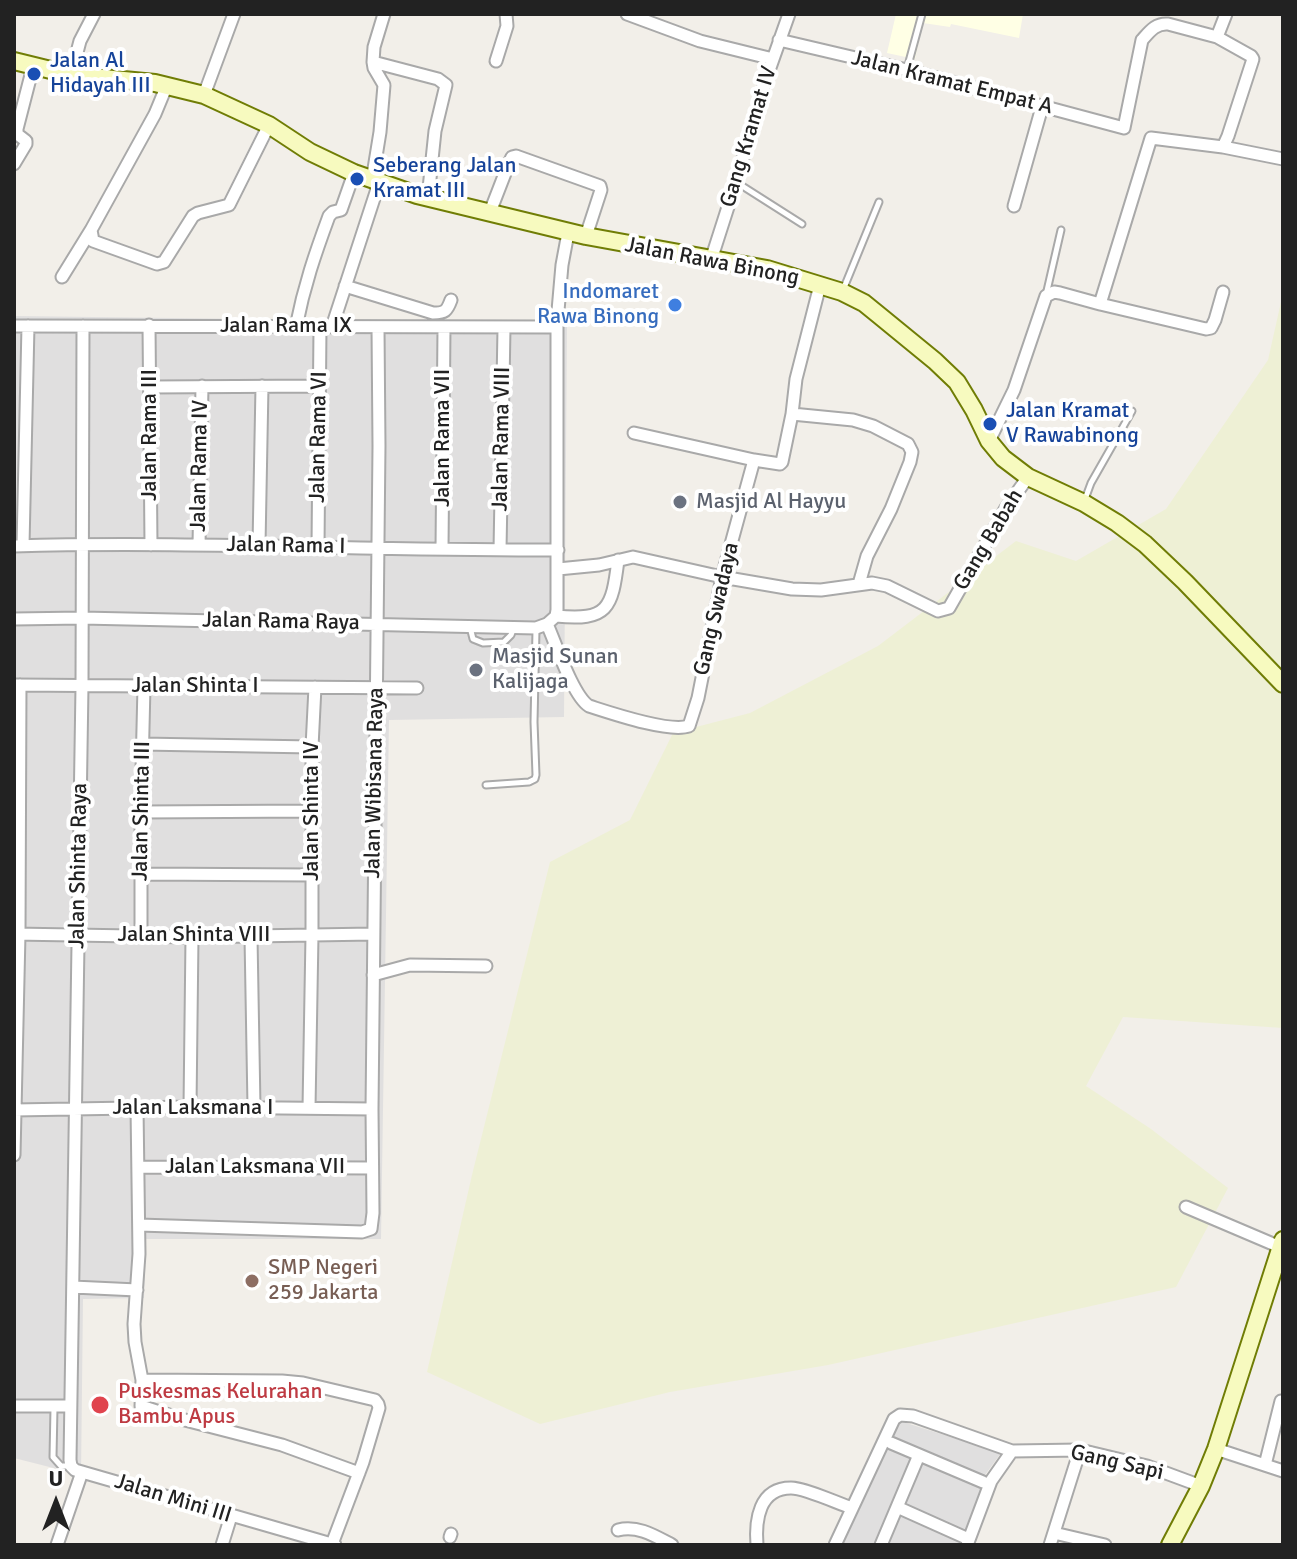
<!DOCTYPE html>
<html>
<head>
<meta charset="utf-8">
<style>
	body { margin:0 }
	#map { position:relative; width:1297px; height:1559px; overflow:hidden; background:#f2efe9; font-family:Signika,sans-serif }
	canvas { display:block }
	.frame { position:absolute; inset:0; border:16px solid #222; pointer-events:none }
	.north { position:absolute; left:16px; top:1463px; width:80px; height:80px; -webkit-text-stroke:6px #fff; paint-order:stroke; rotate:0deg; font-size:22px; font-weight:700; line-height:32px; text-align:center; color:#222 }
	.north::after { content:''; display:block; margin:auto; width:28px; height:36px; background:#222; clip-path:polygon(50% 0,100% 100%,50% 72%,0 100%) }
</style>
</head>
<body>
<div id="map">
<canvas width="1297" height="1559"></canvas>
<div class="frame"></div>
<div class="north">U</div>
</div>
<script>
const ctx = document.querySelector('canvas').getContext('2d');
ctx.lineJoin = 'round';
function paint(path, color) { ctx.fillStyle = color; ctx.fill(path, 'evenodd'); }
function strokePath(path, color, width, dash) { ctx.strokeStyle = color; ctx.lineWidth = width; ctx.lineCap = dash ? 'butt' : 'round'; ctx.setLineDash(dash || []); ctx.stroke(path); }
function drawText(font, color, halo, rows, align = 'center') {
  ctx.font = font + ' Signika,sans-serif'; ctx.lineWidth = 8; ctx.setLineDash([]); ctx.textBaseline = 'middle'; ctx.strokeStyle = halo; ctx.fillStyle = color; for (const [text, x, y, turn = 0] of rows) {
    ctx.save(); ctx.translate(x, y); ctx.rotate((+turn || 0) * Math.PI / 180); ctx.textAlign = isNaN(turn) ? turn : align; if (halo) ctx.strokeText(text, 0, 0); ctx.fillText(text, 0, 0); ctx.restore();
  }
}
paint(new Path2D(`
	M14,316L567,323L564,717L389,720L381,1239H146L144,1298L83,1299L81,1475L14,1458Z
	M900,1421L1001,1453L985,1475L963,1545H843Z`), '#e0dfdf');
paint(new Path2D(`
	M896,14H1023L1019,38L951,24L950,27L923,23L915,59L887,53Z`), '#ffffe5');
paint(new Path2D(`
	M1283,293V1028L1123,1017L1086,1086L1151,1129L1228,1188L1176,1287L828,1365L670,1392L540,1424L427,1372L472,1175L550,862L630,820L673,733L750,713L878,646L1016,541L1076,561L1166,509L1268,360Z`), '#eef0d5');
const service = new Path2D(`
	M907,69L922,14
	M736,182L802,224
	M843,290L879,202
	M1046,295L1061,230
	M1084,502L1091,483L1132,411
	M470,627L473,639L483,643L504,642L511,635L514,627
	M486,785L529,782L535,779L536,775L534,722L536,630
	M54,1408L53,1457L61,1466H70`);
const minor = new Path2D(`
	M627,14L700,41L773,59
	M779,40L907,70L1124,128L1142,40C1150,31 1156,23 1168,24L1217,37L1226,14
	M496,61L507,26L506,14
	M373,62L438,79L446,85L435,131L428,198
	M71,75L80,41L94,14
	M167,85L155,114L91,230L93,241L157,264L164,262L193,216L198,213L229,205L269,125
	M204,95L234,14
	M1223,147L1283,159
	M14,164L26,144V141L17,134V129L33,67
	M372,181L380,132L384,85L374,68L373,62L374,47L384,14
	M1014,206L1042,107
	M490,212L509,163L512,157L516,156L600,186L601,190L586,236
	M711,260L736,182L766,79L789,14
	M62,277L91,230
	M345,286L433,313C445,313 447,311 451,300
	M1100,304L1206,329L1211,328L1215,320L1223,292
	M149,325L151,545
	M14,326L557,327
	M83,326L82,686L70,1460L71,1466L75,1470L335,1545
	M296,327C304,286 315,254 329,216L333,212L341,210L354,173
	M332,327L379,183
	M151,387L320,386
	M792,414L853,420L873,426L908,444L912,452L910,462L891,509L867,556L859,584
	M634,433L754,460
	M989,441L1014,390L1046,296L1054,292L1060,293L1100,304L1151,138L1223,147L1228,136L1253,59L1251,56L1217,37
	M23,545L28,326
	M199,545L202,386
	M259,545L262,386
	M14,546C195,541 377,551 558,550
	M318,547L320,327
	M442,549L444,327
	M500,550L504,328
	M558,569L599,565L633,557L722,577L792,589L821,590L872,583L887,586L938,611L949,608L1006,508L1028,477
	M556,616C608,621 612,609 618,560
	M14,619L82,618L536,628L547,624
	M547,624C556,644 573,696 589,706C611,713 669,733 689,726L698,698L722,577L754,460L780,464L782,462L792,414L796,379L820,285
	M547,624L556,616L557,610V322L562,265L568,233
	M15,685L417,688
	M142,744L312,747
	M141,812L312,811
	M141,874L311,875
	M14,934L192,937L373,934
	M141,936V812L144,686
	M251,937L254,1107
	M373,975L410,965L486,966
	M137,1107L139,1254L134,1324L135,1342L142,1380L141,1406L181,1419L282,1445L359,1473
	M190,1107L192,937
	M309,1108L312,935V747L315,687
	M14,1110L190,1107L372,1109
	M14,1155L19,934L20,685
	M138,1167L371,1168
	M1186,1207L1280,1247
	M139,1225L362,1232L371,1229L373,1213L372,1109L379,446L378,327
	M73,1287L137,1290
	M142,1380L282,1381L303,1383L375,1400L378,1404L379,1408L363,1462L332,1544
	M14,1406H70
	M891,1443L983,1482
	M1216,1449L1283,1471
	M1265,1465L1281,1401
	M897,1507L964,1537
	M618,1530C638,1525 655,1536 672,1545
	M1054,1533L1105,1545
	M450,1537L451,1534
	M57,1545L82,1472
	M222,1545L231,1516
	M757,1545C755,1520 759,1488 791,1488C805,1488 837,1503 852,1508
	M835,1545L894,1419L900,1415L913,1416L1012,1451L1080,1450L1147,1466L1201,1486
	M881,1545L919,1455
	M967,1545L991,1481L1012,1451
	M1050,1545L1080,1450`);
const secondary = new Path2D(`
	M14,61L71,75L155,83L204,95L269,125L310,152L354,173L417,195L586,236L767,269L842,292L864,303L880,316L935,361L957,382L974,410L989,441L1003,458L1028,477L1084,503L1117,523L1145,544L1185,582L1283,684
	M1170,1545L1201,1486L1216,1449L1283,1240`);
strokePath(service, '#a9a9a9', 9);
strokePath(minor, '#a9a9a9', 15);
strokePath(secondary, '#707d05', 20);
strokePath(service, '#fff', 5);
strokePath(minor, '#fff', 11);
strokePath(secondary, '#f7fabf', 16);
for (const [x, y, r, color] of [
	[34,74,8,"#1a4fb4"],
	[357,179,8,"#1a4fb4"],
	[675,305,8,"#3f7fe0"],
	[990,424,8,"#1a4fb4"],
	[680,502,8,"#6b7280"],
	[476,670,8,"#6b7280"],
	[252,1281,8,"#8d6e63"],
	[100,1405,10,"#e0444e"]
]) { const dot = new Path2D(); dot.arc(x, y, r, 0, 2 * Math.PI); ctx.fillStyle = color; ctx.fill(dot); strokePath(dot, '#fff', 3); }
drawText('22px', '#164399', '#fff', [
	["Jalan Al",50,61],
	["Hidayah III",50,86],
	["Seberang Jalan",373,166],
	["Kramat III",373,191],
	["Jalan Kramat",1006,411],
	["V Rawabinong",1006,436]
], 'left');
drawText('22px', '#222', '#fff', [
	["Jalan Kramat Empat A",952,83,14],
	["Gang Kramat IV",749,137,-73],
	["Jalan Rawa Binong",712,262,11],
	["Jalan Rama IX",286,326],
	["Jalan Rama III",150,435,-90],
	["Jalan Rama VI",319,437,-89],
	["Jalan Rama VII",443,438,-90],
	["Jalan Rama VIII",502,439,-89],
	["Jalan Rama IV",200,466,-89],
	["Gang Babah",989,540,-59],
	["Jalan Rama I",286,546,1],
	["Gang Swadaya",717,609,-77],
	["Jalan Rama Raya",281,622,1],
	["Jalan Shinta I",195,686],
	["Jalan Wibisana Raya",375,783,-89],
	["Jalan Shinta III",142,811,-89],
	["Jalan Shinta IV",312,811,-90],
	["Jalan Shinta Raya",79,866,-89],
	["Jalan Shinta VIII",194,935],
	["Jalan Laksmana I",193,1108],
	["Jalan Laksmana VII",255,1167],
	["Gang Sapi",1117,1463,13],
	["Jalan Mini III",173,1499,17]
]);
drawText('22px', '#366cbe', '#fff', [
	["Indomaret",659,292],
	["Rawa Binong",659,317]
], 'right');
drawText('22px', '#5b616d', '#fff', [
	["Masjid Al Hayyu",696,502],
	["Masjid Sunan",492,657],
	["Kalijaga",492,682]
], 'left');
drawText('22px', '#785e54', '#fff', [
	["SMP Negeri",268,1268],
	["259 Jakarta",268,1293]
], 'left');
drawText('22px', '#be3a42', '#fff', [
	["Puskesmas Kelurahan",118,1392],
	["Bambu Apus",118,1417]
], 'left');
</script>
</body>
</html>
